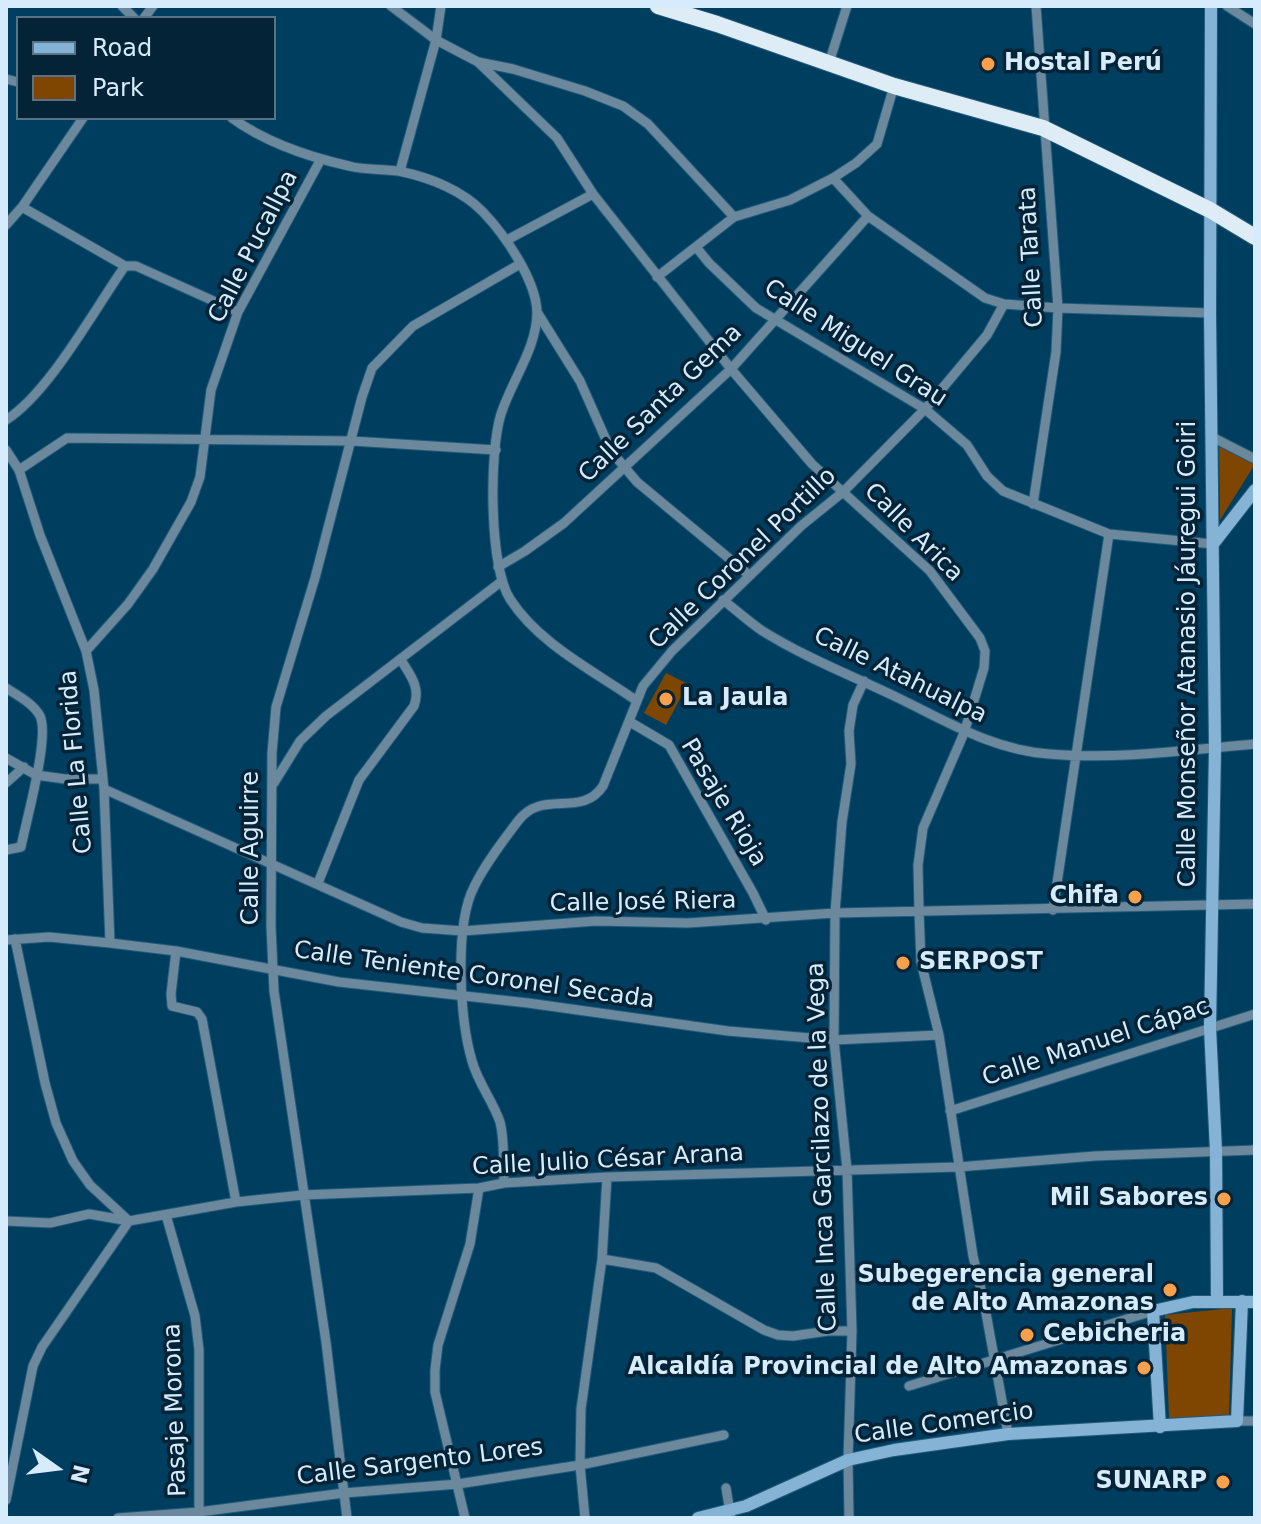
<!DOCTYPE html>
<html>
<head>
<meta charset="utf-8">
<style>
	body { margin:0 }
	#map { position:relative; width:1261px; height:1524px; overflow:hidden; background:#003e60; font-family:"DejaVu Sans",sans-serif }
	canvas { display:block }
	.frame { position:absolute; inset:0; border:8px solid #d6ebfb; pointer-events:none }
	.legend { position:absolute; left:16px; top:16px; width:260px; height:104px; box-sizing:border-box; background:#042337; border:2px solid #587385; margin:0; padding:10px 14px; list-style:none; font-size:24px; color:#d6ebfb }
	.legend li { display:flex; align-items:center; gap:16px; height:40px }
	.legend b { width:40px; border:2px solid #587385 }
	.north { position:absolute; left:16px; top:1428px; width:80px; height:80px; -webkit-text-stroke:6px #042337; paint-order:stroke; rotate:104deg; font-size:22px; font-weight:700; line-height:32px; text-align:center; color:#d6ebfb }
	.north::after { content:''; display:block; margin:auto; width:28px; height:36px; background:#d6ebfb; clip-path:polygon(50% 0,100% 100%,50% 72%,0 100%) }
</style>
</head>
<body>
<div id="map">
<canvas width="1261" height="1524"></canvas>
<div class="frame"></div>
<ul class="legend">
<li><b style="height:10px;background:#85b3d6"></b>Road</li>
<li><b style="height:22px;background:#7e4601"></b>Park</li>
</ul>
<div class="north">N</div>
</div>
<script>
const ctx = document.querySelector('canvas').getContext('2d');
ctx.lineJoin = 'round';
function paint(path, color) { ctx.fillStyle = color; ctx.fill(path, 'evenodd'); }
function strokePath(path, color, width, dash) { ctx.strokeStyle = color; ctx.lineWidth = width; ctx.lineCap = dash ? 'butt' : 'round'; ctx.setLineDash(dash || []); ctx.stroke(path); }
function drawText(font, color, halo, rows, align = 'center') {
  ctx.font = font + ' "DejaVu Sans",sans-serif'; ctx.lineWidth = 7; ctx.setLineDash([]); ctx.textBaseline = 'middle'; ctx.strokeStyle = halo; ctx.fillStyle = color; for (const [text, x, y, turn = 0] of rows) {
    ctx.save(); ctx.translate(x, y); ctx.rotate((+turn || 0) * Math.PI / 180); ctx.textAlign = isNaN(turn) ? turn : align; if (halo) ctx.strokeText(text, 0, 0); ctx.fillText(text, 0, 0); ctx.restore();
  }
}
paint(new Path2D(`
	M1219,445L1255,464L1220,520Z
	M666,673L688,684L666,725L644,713Z
	M1232,1308L1229,1416L1169,1418L1165,1315Z`), '#7e4601');
const street = new Path2D(`
	M122,6L134,18
	M391,6L436,40L478,62L557,138L593,194L731,369L812,464L930,571L980,638L985,651L984,668L964,733L923,828L918,865L919,911L921,962L939,1035L973,1256L984,1302L1008,1434
	M1227,6L1255,24
	M144,18L153,6
	M478,62L513,69L585,91L623,106L648,124L734,217
	M829,63L847,6
	M6,79L18,82
	M232,118C265,142 309,157 349,166C367,171 386,168 403,172C431,178 463,191 483,212C505,235 536,280 537,312C537,348 512,380 501,414C489,452 489,566 510,599C539,644 594,671 637,701
	M400,171L436,40L441,6
	M833,178L868,216L985,298L1004,304L1058,308L1210,313
	M22,207L125,266H136L238,312
	M6,225L22,207L83,118
	M507,240L593,194
	M696,247L709,263L756,308L925,409L967,445L987,476L1003,491L1109,534L1213,544
	M657,277L734,217L790,200L833,178L856,163L877,144L894,86
	M537,312L580,381L611,451L637,482L749,575
	M6,420C49,393 94,310 125,266
	M1212,437L1255,459
	M6,450L19,470L40,535L86,651L94,690L104,789L110,943
	M19,470L67,438L352,441L496,450
	M1033,504L1056,352L1058,308L1036,6
	M498,567L525,551L564,523L731,369L868,216
	M723,600C736,610 748,621 761,630C802,656 848,674 892,695C943,719 991,750 1049,754C1117,760 1187,750 1255,744
	M86,651L128,604L153,569L191,502L200,477L211,390L238,312L321,159
	M6,688C17,695 34,704 40,716C50,737 26,821 21,847L6,850
	M630,722L669,745L753,893L766,920
	M6,758L36,775L65,779H103
	M6,783L24,767
	M274,783L300,741L326,716L502,581
	M104,789L401,922L422,928L463,931L596,921L688,923L835,913L1255,904
	M318,883L359,780L414,706C421,687 410,675 401,660
	M1053,910L1109,534
	M15,939L45,1083L56,1123L73,1161L90,1185L129,1221
	M6,940L49,937L110,943L176,951L339,982L528,1003L728,1031L834,1040L939,1035
	M176,951L171,994L172,1006L197,1012L202,1019L236,1202
	M950,1111L1255,1014
	M504,1183C503,1164 505,1141 500,1122C493,1101 478,1083 472,1061C460,1020 454,926 474,887C485,864 503,841 518,821C543,788 581,819 603,786L643,686L672,651L801,526L843,492L925,409L987,335L1004,304
	M166,1215L195,1316L199,1350V1512
	M6,1221L50,1223L89,1214L129,1221L236,1202L303,1195L479,1188L504,1183L607,1177L958,1167L1095,1156L1255,1150
	M602,1259L656,1268L764,1330L778,1335L793,1336L828,1331H852
	M909,1386L1153,1311
	M1237,1421H1255
	M726,1488L731,1518
	M6,1500L33,1366L42,1347L129,1221
	M118,1518L199,1512L344,1493L458,1484L580,1465L724,1435
	M347,1518L326,1342L274,991L271,927L272,753L276,707L315,578L362,397L372,368L413,326L520,264
	M465,1518L435,1392V1370L438,1345L470,1244L479,1188
	M585,1518L580,1465L581,1409L602,1259L607,1177
	M849,1518L848,1460L852,1331L847,1170L834,1040L835,913L842,822L851,764L849,731L853,705L864,681`);
const secondary = new Path2D(`
	M1211,6L1210,313L1215,748L1210,1028L1216,1151L1217,1301
	M1213,544L1255,490
	M1160,1427L1153,1311L1193,1302H1255
	M698,1518L746,1506L848,1460L894,1450L1008,1434L1237,1421L1242,1301`);
const highway = new Path2D(`
	M658,6L717,24L894,86L1043,128L1210,210L1255,237`);
strokePath(street, '#225a79', 11);
strokePath(secondary, '#225a79', 14);
strokePath(highway, '#225a79', 18);
strokePath(street, '#6b889d', 9);
strokePath(secondary, '#85b3d6', 12);
strokePath(highway, '#deecf6', 16);
for (const [x, y, r, color] of [
	[988,64,8,"#f9a04c"],
	[666,699,8,"#f9a04c"],
	[1135,897,8,"#f9a04c"],
	[903,963,8,"#f9a04c"],
	[1224,1199,8,"#f9a04c"],
	[1170,1290,8,"#f9a04c"],
	[1027,1335,8,"#f9a04c"],
	[1144,1368,8,"#f9a04c"],
	[1223,1482,8,"#f9a04c"]
]) { const dot = new Path2D(); dot.arc(x, y, r, 0, 2 * Math.PI); ctx.fillStyle = color; ctx.fill(dot); strokePath(dot, '#042337', 3); }
drawText('bold 24px', '#d6ebfb', '#042337', [
	["Hostal Perú",1004,64,"left"],
	["La Jaula",682,699,"left"],
	["Chifa",1119,897],
	["SERPOST",919,963,"left"],
	["Mil Sabores",1208,1199],
	["Subegerencia general",1154,1276],
	["de Alto Amazonas",1154,1304],
	["Cebicheria",1043,1335,"left"],
	["Alcaldía Provincial de Alto Amazonas",1128,1368],
	["SUNARP",1207,1482]
], 'right');
drawText('24px', '#d6ebfb', '#042337', [
	["Calle Pucallpa",254,247,-63],
	["Calle Tarata",1032,257,-93],
	["Calle Miguel Grau",855,344,33],
	["Calle Santa Gema",661,404,-44],
	["Calle Arica",913,533,45],
	["Calle Coronel Portillo",743,559,-44],
	["Calle Monseñor Atanasio Jáuregui Goiri",1189,654,-90],
	["Calle Atahualpa",900,676,26],
	["Calle La Florida",77,762,-95],
	["Pasaje Rioja",723,803,59],
	["Calle Aguirre",252,848,-90],
	["Calle José Riera",643,903,-1],
	["Calle Teniente Coronel Secada",474,976,8],
	["Calle Manuel Cápac",1096,1043,-18],
	["Calle Inca Garcilazo de la Vega",823,1147,-92],
	["Calle Julio César Arana",608,1161,-3],
	["Pasaje Morona",176,1410,-92],
	["Calle Comercio",944,1424,-8],
	["Calle Sargento Lores",420,1463,-7]
]);
</script>
</body>
</html>
